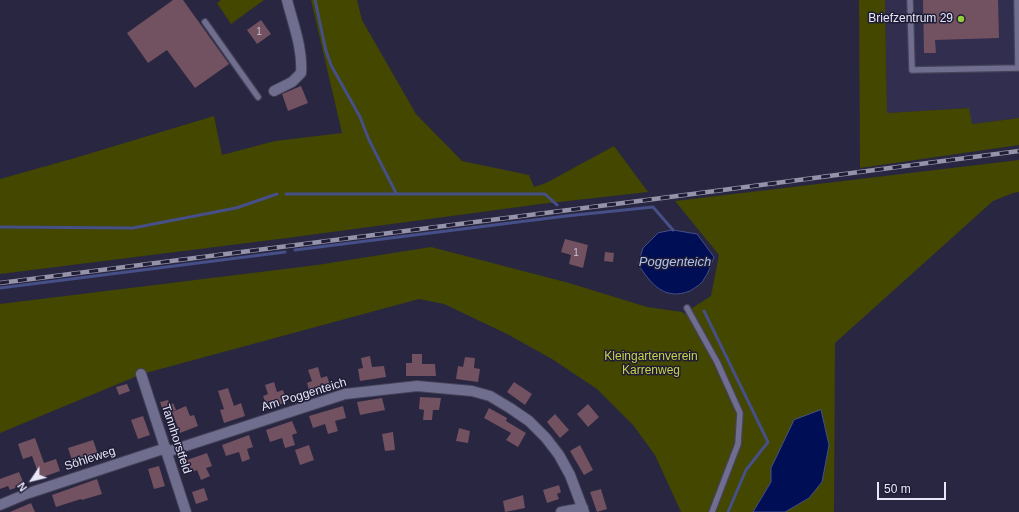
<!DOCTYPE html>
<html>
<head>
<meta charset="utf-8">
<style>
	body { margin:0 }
	#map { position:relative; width:1019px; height:512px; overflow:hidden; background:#292641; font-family:Arial,sans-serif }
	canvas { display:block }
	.north { position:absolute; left:12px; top:460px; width:40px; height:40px; -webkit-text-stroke:3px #1f1c36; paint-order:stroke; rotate:235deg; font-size:11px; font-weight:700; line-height:16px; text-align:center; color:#e8e7f9 }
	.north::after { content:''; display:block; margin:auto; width:14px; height:18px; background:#e8e7f9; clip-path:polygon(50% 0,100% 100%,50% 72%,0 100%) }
	.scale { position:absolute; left:877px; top:482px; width:69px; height:18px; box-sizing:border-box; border:2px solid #e8e7f9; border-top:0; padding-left:5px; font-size:12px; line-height:14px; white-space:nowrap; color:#e8e7f9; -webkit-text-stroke:3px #1f1c36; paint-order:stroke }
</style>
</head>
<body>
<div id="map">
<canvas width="1019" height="512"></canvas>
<div class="north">N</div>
<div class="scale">50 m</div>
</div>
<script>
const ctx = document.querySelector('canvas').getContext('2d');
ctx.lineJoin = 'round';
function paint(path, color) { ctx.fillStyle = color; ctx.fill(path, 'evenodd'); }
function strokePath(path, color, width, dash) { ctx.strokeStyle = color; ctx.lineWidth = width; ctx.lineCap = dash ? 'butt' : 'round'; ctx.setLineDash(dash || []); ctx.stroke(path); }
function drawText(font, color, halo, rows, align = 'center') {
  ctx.font = font + ' Arial,sans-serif'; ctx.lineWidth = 3; ctx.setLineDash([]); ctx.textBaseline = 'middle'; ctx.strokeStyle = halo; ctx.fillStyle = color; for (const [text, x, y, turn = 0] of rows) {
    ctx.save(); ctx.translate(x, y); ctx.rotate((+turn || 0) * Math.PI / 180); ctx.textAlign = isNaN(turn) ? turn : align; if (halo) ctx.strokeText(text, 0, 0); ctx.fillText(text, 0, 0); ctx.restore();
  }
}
paint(new Path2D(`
	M885,0H1019V118L972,124L968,108L887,113Z`), '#322e50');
paint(new Path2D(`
	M221,0H264L231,24L217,3Z
	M311,0H357L362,20L416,114L462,161L529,175L534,187L546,183L614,146L648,192L541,204L287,238L0,274V179L75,158L214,116L222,155L275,141L342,133Z
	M859,0H885L887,113L969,108L972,124L1019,118V145L860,168Z
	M1019,160V192L1013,193L993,201L835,343L834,512H785L809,498L771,468V482L753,512H681L655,455L633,425L597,389L552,359L507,334L444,304L419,299L142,374L0,433V304L317,265L431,247L569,283L647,307L682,312L689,317L736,406L689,310L711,296L719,255L675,201Z`), '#434700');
const water = new Path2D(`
	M673,230L697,234L714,257C711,264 709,273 704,279C702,284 694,288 690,291C664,301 651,284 638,264L643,248L658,233Z
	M821,410L829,445L822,482L809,498L785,512H753L771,482V468L794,420Z`);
paint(water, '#000e56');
strokePath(water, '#464f87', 1);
strokePath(new Path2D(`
	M315,0L326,51L331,65L360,117L369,140L396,193
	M286,194H545L557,205
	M0,227L133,228L236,208L277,194
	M295,250L566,216L653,207L673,230
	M0,288L285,252
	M704,311L768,442L746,470L728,512`), '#464f87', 3);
paint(new Path2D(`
	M173,0H183L229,64L195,88L167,50L148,63L127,33Z
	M923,0H998L999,38L935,40L936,53H924Z
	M261,20L271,34L257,44L247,30Z
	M301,86L308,103L288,111L282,94Z
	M565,239L588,245L583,268L569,264L571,255L561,252Z
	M605,252L614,253L613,262L604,261Z
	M412,354H422V364H435L436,376H406V363H412Z
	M370,356L372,367L384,366L386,377L360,381L358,369L363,368L361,358Z
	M465,357L475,358L474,368L480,369L478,382L456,379L458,366L463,367Z
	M318,367L321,378L327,376L331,388L310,394L307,383L312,381L308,370Z
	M274,382L277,392L283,390L287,402L268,409L263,396L268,394L265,385Z
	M514,382L532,394L525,405L507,392Z
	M127,384L130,391L119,395L116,387Z
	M228,388L234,406L241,403L245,416L224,423L220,410L224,409L218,391Z
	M420,397L441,398L439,410H433L432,420H423L424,410L419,409Z
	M382,398L385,410L360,415L357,402Z
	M168,400L170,405L173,403L176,410L164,414L160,402Z
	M588,404L599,417L588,427L577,414Z
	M186,406L190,416L194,415L198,426L180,433L172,412Z
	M343,406L346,418L335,421L338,431L328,434L325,424L313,428L309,416Z
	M489,408L507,418L506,421L526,433L518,447L506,440L511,433L484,418Z
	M555,414L569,430L560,438L547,422Z
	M143,416L150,435L138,439L131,420Z
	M292,421L297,433L292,435L295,445L285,448L282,438L270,442L266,430Z
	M459,428L470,431L468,443L456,441Z
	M393,432L395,450L385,451L382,434Z
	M249,435L253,447L247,449L250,459L242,462L239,452L226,456L222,445Z
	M35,438L44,463L56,459L60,471L40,478L32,456L23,459L18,444Z
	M93,440L99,457L74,466L68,448Z
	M309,445L314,460L300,465L295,450Z
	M580,445L593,470L584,475L570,451Z
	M207,453L212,466L206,468L210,476L201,480L197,470L192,472L187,460Z
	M159,466L165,486L154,489L148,469Z
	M19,472L24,484L10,490L8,486L0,489V479Z
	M97,479L102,494L82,500L81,499L56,507L52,495Z
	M559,485L561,492L557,494L559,499L547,503L543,490Z
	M204,488L208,500L196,504L192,492Z
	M601,489L607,509L597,512L590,492Z
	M523,495L525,508L505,512L503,501Z
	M31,503L35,512H10Z`), '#725160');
const service = new Path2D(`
	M910,0L912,70L1018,68L1017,0
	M205,22L258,97
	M687,308L717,362L740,413L738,444L712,512`);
const minor = new Path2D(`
	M274,91L292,82L301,73C303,49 293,24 287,0
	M141,374L186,512
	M167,452L345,394L417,386L472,391L490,396L510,408L529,421L546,438L559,455L570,475L584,512
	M0,505L26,494L166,448
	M561,512L583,508`);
strokePath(service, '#454259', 8);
strokePath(minor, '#454259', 12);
strokePath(service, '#706e8e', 5.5);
strokePath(minor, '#706e8e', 10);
const rail = new Path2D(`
	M0,283L662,198L1019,151`);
strokePath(rail, '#9593a9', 4.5);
strokePath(rail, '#1f1c36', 3, [9]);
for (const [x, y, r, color] of [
	[961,19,4,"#95cc3a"]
]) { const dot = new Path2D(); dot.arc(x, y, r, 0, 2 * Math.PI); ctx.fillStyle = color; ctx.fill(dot); strokePath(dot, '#1f1c36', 1.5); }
drawText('10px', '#cac2d3', null, [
	["1",259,32],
	["1",576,253]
]);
drawText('12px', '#e8e7f9', '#1f1c36', [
	["Briefzentrum 29",953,19]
], 'right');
drawText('12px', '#c9d348', '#1f1c36', [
	["Kleingartenverein",651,357],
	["Karrenweg",651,371]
]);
drawText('12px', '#e8e7f9', '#1f1c36', [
	["Am Poggenteich",304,395,-17],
	["Tannhorstfeld",176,439,72],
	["Söhleweg",90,459,-18]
]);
drawText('italic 13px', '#aec4ee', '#1f1c36', [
	["Poggenteich",675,262]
]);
</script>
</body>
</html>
